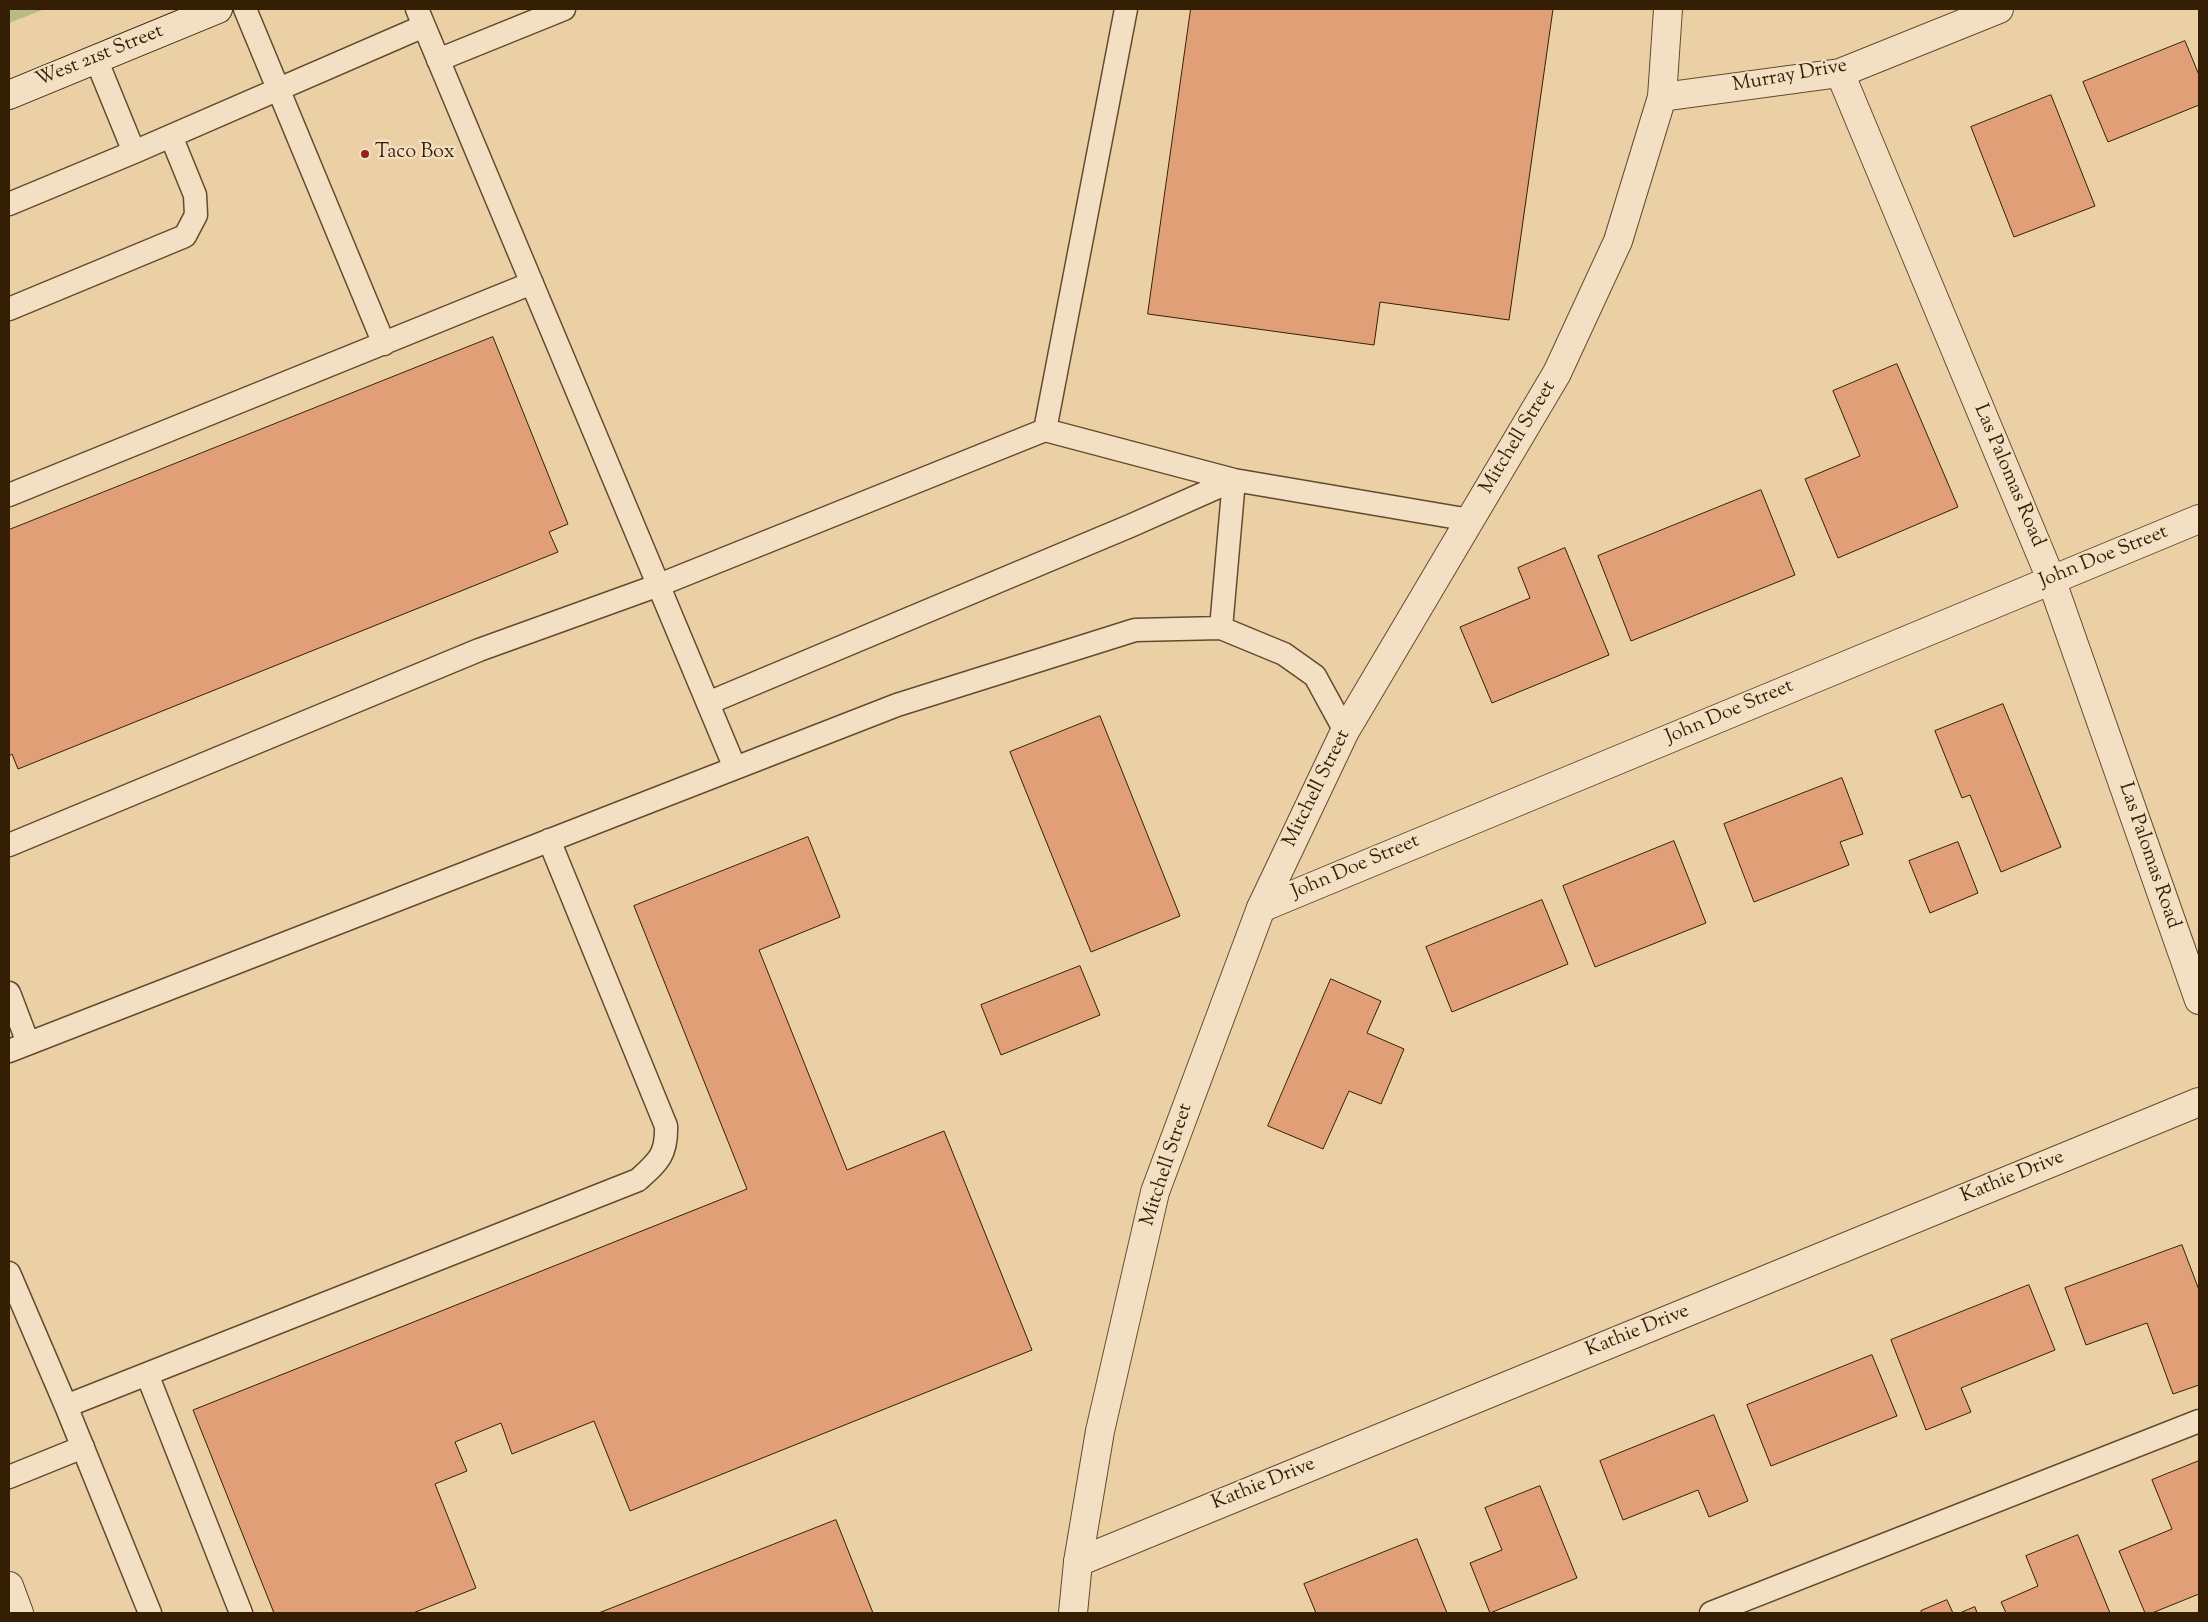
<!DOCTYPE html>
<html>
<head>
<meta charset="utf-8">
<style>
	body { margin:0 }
	#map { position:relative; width:2208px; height:1622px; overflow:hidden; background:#ecd0a5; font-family:"Sorts Mill Goudy",serif }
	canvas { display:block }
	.frame { position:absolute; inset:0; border:10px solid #341f05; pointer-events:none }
</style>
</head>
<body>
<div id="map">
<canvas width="2208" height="1622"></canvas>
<div class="frame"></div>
</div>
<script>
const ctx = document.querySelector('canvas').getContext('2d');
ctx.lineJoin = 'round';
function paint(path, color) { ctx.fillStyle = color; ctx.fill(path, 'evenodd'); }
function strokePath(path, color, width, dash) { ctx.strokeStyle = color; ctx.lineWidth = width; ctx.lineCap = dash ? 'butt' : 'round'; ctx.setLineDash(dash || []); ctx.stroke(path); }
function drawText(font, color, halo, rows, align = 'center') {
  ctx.font = font + ' "Sorts Mill Goudy",serif'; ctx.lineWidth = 4.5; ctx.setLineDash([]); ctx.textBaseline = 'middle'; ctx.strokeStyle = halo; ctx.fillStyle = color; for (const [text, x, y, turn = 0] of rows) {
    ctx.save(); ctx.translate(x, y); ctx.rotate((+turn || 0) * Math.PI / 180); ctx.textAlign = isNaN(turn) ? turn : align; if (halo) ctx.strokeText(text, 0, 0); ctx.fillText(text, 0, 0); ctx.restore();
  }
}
paint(new Path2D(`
	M9,9H45L9,23Z`), '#baba85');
const building = new Path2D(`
	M1191,9H1553L1509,320L1380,302L1374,345L1148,314Z
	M2185,41L2199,75V105L2108,142L2083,82Z
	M2051,95L2095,206L2014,237L1971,127Z
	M493,337L568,524L549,532L558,552L18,769L12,754L9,756V530Z
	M1897,364L1958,507L1838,558L1805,479L1860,456L1833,391Z
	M1761,490L1795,575L1631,641L1598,556Z
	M1565,548L1609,655L1492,703L1460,627L1530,598L1518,568Z
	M2003,704L2061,847L2001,872L1970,795L1962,798L1935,731Z
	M1100,716L1180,916L1091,952L1010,752Z
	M1842,778L1863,834L1840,842L1849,865L1754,902L1724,824Z
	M808,837L840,917L759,950L847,1170L944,1131L1032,1350L630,1511L594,1421L512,1454L501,1423L455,1442L467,1471L435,1484L476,1588L413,1613H274L193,1410L747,1189L634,906Z
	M1674,841L1706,923L1595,967L1563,886Z
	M1958,842L1978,893L1930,913L1909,861Z
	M1542,900L1568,964L1452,1012L1426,947Z
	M1080,966L1100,1015L1001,1055L981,1005Z
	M1331,979L1381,1001L1367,1033L1404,1049L1381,1104L1349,1091L1323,1149L1268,1126Z
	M2182,1245L2199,1290V1385L2173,1394L2147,1323L2086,1345L2065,1288Z
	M2029,1285L2055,1350L1961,1388L1971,1412L1926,1430L1891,1340Z
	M1872,1355L1897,1416L1771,1466L1747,1405Z
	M1714,1415L1748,1501L1709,1517L1698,1490L1623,1520L1600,1461Z
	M2199,1461V1594L2152,1613H2145L2119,1551L2172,1529L2152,1480Z
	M1540,1486L1577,1578L1490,1613L1470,1563L1502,1550L1485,1508Z
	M836,1520L873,1613H599Z
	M2078,1535L2110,1613H2006L2001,1602L2038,1586L2026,1556Z
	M1417,1539L1447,1613H1316L1304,1584Z
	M1947,1600L1953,1613H1922L1921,1611Z
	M1975,1607L1977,1613H1960Z`);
paint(building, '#e19f78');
strokePath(building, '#341f05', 1);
const service = new Path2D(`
	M245,9L384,344
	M417,9L735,768
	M96,59L134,152
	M438,60L564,9
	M9,204L134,152L424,26
	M9,309L185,236L196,215L195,195L171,136
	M1045,430L1126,9
	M9,495L532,283
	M708,703L1130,526L1234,480L1221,628
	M9,845L479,650L659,585L1045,430L1234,480L1470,520
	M9,993L28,1043
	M9,1051L897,705L1135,630L1221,628L1284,654L1315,676L1345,731
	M9,1273L66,1406L150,1613
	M147,1374L241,1613
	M66,1406L638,1180C658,1162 667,1155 666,1126L549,840
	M9,1477L83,1447
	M1711,1613L2199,1421`);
const minor = new Path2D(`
	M1840,73L2051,579L2199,1000
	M1662,97L1840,73L1999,9
	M1261,908L2199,519
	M1078,1562L2199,1102`);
const tertiary = new Path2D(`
	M9,1586L19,1613
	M1073,1613L1078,1562L1100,1431L1155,1192L1261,908L1345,731L1557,373L1618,241L1662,97L1668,9`);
const secondary = new Path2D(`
	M9,95L218,9`);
strokePath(service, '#624b2d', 25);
strokePath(minor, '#624b2d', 30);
strokePath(tertiary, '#624b2d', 30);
strokePath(secondary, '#341f05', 30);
strokePath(service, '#f3e0c4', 22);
strokePath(minor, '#f3e0c4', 28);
strokePath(tertiary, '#f3e0c4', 28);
strokePath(secondary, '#f3e0c4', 28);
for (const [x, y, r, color] of [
	[365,154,5,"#8f2418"]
]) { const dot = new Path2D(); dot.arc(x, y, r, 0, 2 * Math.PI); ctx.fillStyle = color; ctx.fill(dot); strokePath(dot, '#f3e0c4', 2); }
drawText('20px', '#341f05', '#f3e0c4', [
	["West 21st Street",100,57,-22],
	["Murray Drive",1790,77,-10],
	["Mitchell Street",1519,438,-59],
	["Las Palomas Road",2008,476,67],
	["John Doe Street",2104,558,-22],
	["John Doe Street",1730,713,-23],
	["Mitchell Street",1318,789,-64],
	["Las Palomas Road",2148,856,71],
	["John Doe Street",1356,868,-23],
	["Mitchell Street",1168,1165,-72],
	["Kathie Drive",2013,1178,-22],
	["Kathie Drive",1638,1332,-22],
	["Kathie Drive",1264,1485,-22]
]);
drawText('20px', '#341f05', '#f3e0c4', [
	["Taco Box",375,154]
], 'left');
</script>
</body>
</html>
